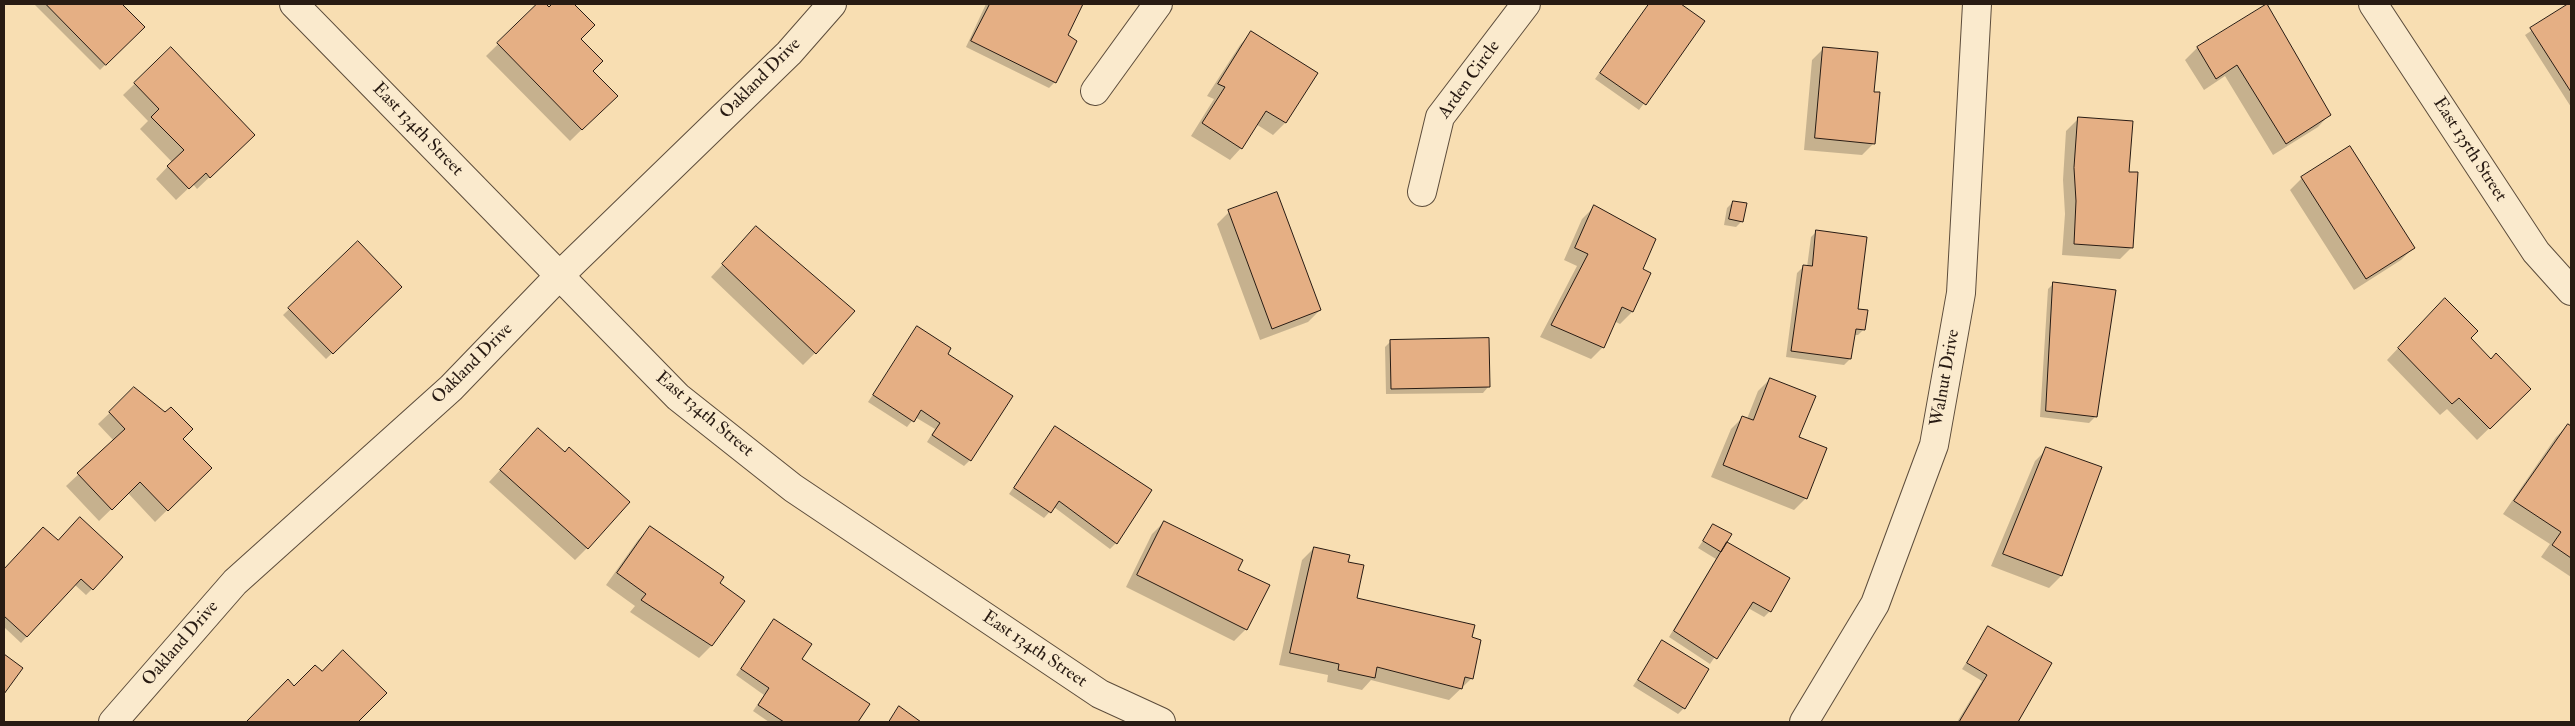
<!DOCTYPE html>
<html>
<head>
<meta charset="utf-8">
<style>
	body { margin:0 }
	#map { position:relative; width:2575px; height:726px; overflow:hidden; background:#f8deb2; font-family:"IM FELL Double Pica",serif }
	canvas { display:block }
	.frame { position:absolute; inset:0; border:5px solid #281b13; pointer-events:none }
</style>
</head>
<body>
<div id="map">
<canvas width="2575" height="726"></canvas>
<div class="frame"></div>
</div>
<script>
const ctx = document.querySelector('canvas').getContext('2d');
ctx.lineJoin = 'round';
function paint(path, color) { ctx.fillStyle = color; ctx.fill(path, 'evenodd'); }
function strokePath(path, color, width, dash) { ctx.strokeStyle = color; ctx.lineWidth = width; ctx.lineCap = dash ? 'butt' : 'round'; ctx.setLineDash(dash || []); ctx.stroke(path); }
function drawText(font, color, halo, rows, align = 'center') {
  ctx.font = font + ' "IM FELL Double Pica",serif'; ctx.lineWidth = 4; ctx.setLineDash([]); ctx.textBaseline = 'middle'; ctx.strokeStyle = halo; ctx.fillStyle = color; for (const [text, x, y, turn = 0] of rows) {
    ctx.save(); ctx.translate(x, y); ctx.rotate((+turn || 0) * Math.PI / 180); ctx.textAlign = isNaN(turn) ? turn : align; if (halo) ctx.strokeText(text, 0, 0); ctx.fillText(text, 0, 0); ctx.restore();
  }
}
paint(new Path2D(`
	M34,4H120L143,27L100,70Z
	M539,4H544L549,9L554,4H572L593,25L579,39L591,71L616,96L570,141L486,56Z
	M986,4H1082L1066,36L1075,41L1055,82L1049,88L966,47Z
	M1649,4H1679L1704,22L1639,110L1595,79Z
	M2571,4V107L2525,35Z
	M2266,5L2329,115L2318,127L2273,155L2225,76L2204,90L2185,60L2197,48Z
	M1251,33L1285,123L1273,135L1256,124L1241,148L1230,160L1191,136L1214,99L1207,96L1240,45Z
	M1824,48L1873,93L1874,143L1862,155L1804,150L1812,60Z
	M171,49L241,147L197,189L193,184L176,200L156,179L172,162L140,129L148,121L123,95Z
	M2078,119L2128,173L2132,247L2120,259L2062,255L2065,214L2063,180L2066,131Z
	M2302,178L2413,248L2401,260L2354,290L2290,190Z
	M1733,202L1742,221L1736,227L1724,225L1727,208Z
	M1594,207L1642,270L1649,274L1632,312L1620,324L1614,321L1603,347L1591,359L1540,337L1577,266L1564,260L1582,219Z
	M1229,212L1320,310L1308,322L1260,340L1217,224Z
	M756,228L815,353L803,365L711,277Z
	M1817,231L1864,329L1858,335H1854L1850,359L1844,365L1786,357L1797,273L1803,267H1807L1811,237Z
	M358,243L401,287L326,359L283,315Z
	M2054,283L2095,417L2089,423L2040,417L2048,289Z
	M2433,311L2469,338L2491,360L2530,389L2477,440L2447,409L2440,415L2387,360Z
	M917,328L946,354L970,460L964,466L927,442L935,429L915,417L907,427L868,402Z
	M1391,341L1489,386L1483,393L1386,394L1385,347Z
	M1770,379L1797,438L1806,498L1794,510L1711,477L1731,429L1743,417L1747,419L1758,391Z
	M135,389L181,439L198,480L155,522L128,493L99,521L66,486L114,441L98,424Z
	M2568,425L2571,427V577L2541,557L2550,544L2503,514L2556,437Z
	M1055,427L1116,543L1110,549L1054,507L1044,518L1009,494Z
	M538,429L587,548L575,560L489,482Z
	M2047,449L2101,468L2061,576L2049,588L1991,566L2035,461Z
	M1164,522L1237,570L1246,629L1234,641L1126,587L1152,534Z
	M1713,526L1726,542L1788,578L1770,611L1764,617L1748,608L1710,664L1669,637L1716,559L1698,548Z
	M650,528L743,601L711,646L699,658L630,612L635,606L606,585L638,540Z
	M37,534L92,589L86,595L74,584L21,643L4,627V571Z
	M1314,548L1347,563L1355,599L1471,638L1472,678L1449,700L1371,680L1362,690L1327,682L1328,675L1279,665L1302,560Z
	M775,621L800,659L868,705L857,722H769L753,711L764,695L736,675Z
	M1989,628L2051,664L2016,722H1957L1982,681L1962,669Z
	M1662,642L1684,708L1678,714L1633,686Z
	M322,673L385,693L356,722H248L288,681L294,688Z`), '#0003');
const building = new Path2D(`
	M46,4H122L145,27L106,65Z
	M537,4H546L549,7L552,4H574L595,25L581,39L603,61L593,71L618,96L582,130L497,43Z
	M990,4H1083L1068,35L1077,41L1056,83L971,41Z
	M1649,4H1681L1705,21L1646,105L1600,73Z
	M2267,4L2331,115L2286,144L2237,65L2216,79L2197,47Z
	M2568,4H2571V92L2530,28Z
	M1251,31L1318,73L1286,123L1266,111L1242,149L1202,123L1225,87L1218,84Z
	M171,47L255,135L210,178L206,173L189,189L167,166L184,150L151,117L159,109L134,83Z
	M1823,47L1878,52L1874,92H1880L1875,144L1815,138Z
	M2078,117L2133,121L2129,172H2138L2133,248L2074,244L2076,201L2074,168Z
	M2350,146L2415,248L2366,279L2301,177Z
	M1277,192L1321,310L1272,329L1228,210Z
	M1733,201L1747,203L1743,222L1729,219Z
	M1594,205L1656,239L1643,269L1651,273L1633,312L1622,307L1604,348L1551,325L1588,254L1575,248Z
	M756,226L855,311L816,354L722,264Z
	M1816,230L1867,237L1858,309L1868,310L1865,330L1856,329L1851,359L1791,351L1803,265L1812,266Z
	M358,241L402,287L333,354L288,308Z
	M2053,282L2116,290L2097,417L2046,411Z
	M2445,298L2478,331L2471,338L2491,359L2496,353L2531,389L2490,429L2459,398L2452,404L2398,348Z
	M917,326L951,348L948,354L1013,396L971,461L932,435L940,423L921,410L914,422L873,395Z
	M1489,338L1490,387L1391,389L1390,340Z
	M1770,378L1816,396L1799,437L1827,448L1807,499L1723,465L1742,416L1753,420Z
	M134,387L165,412L171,407L193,429L183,439L212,468L168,511L140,482L112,510L77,473L125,429L109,412Z
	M2568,424L2571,426V558L2552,545L2561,532L2514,501Z
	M1055,426L1152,490L1117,544L1059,501L1051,513L1014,488Z
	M538,428L565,452L569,447L630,502L588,549L500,470Z
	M2046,447L2102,467L2062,576L2003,554Z
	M80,517L123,557L93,590L81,579L27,637L4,616V569L43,527L58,540Z
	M1164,521L1243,560L1238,570L1270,585L1247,630L1137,575Z
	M1713,524L1732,534L1721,552L1703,541Z
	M650,526L724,577L720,583L745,601L712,646L641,600L646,594L617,573Z
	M1727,542L1790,578L1771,612L1753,602L1717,659L1674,631Z
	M1314,547L1350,555L1348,562L1364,565L1357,598L1475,625L1472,637L1481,640L1473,679L1465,677L1462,689L1377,667L1375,678L1338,670L1339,664L1290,653Z
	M774,619L812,644L802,659L870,704L858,722H784L758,705L769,688L741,669Z
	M1988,626L2052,663L2018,722H1959L1987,675L1967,663Z
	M1662,640L1709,669L1685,709L1638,680Z
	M343,650L387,693L358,722H246L288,679L294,686L315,665L322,671Z
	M4,654L23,668L4,694Z
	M899,706L921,722H889Z`);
paint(building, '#e5af84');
strokePath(building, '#281b13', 1);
const minor = new Path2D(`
	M294,4L678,397L793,488L1100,694L1161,722
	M2373,4L2536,252L2571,291
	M1095,91L1158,4
	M1422,192L1440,117L1526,4
	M113,722L235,582L451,388L559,276L789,53L832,4
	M1804,722L1875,604L1934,445L1961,293L1977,4`);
strokePath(minor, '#5c4c3b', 30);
strokePath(minor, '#faeacd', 28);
drawText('18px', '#281b13', '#faeacd', [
	["Oakland Drive",761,79,-45],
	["Arden Circle",1470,80,-54],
	["East 134th Street",417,130,46],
	["East 135th Street",2469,150,57],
	["Oakland Drive",473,364,-45],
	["Walnut Drive",1946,378,-80],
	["East 134th Street",704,415,40],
	["Oakland Drive",181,644,-49],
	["East 134th Street",1034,650,34]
]);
</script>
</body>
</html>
